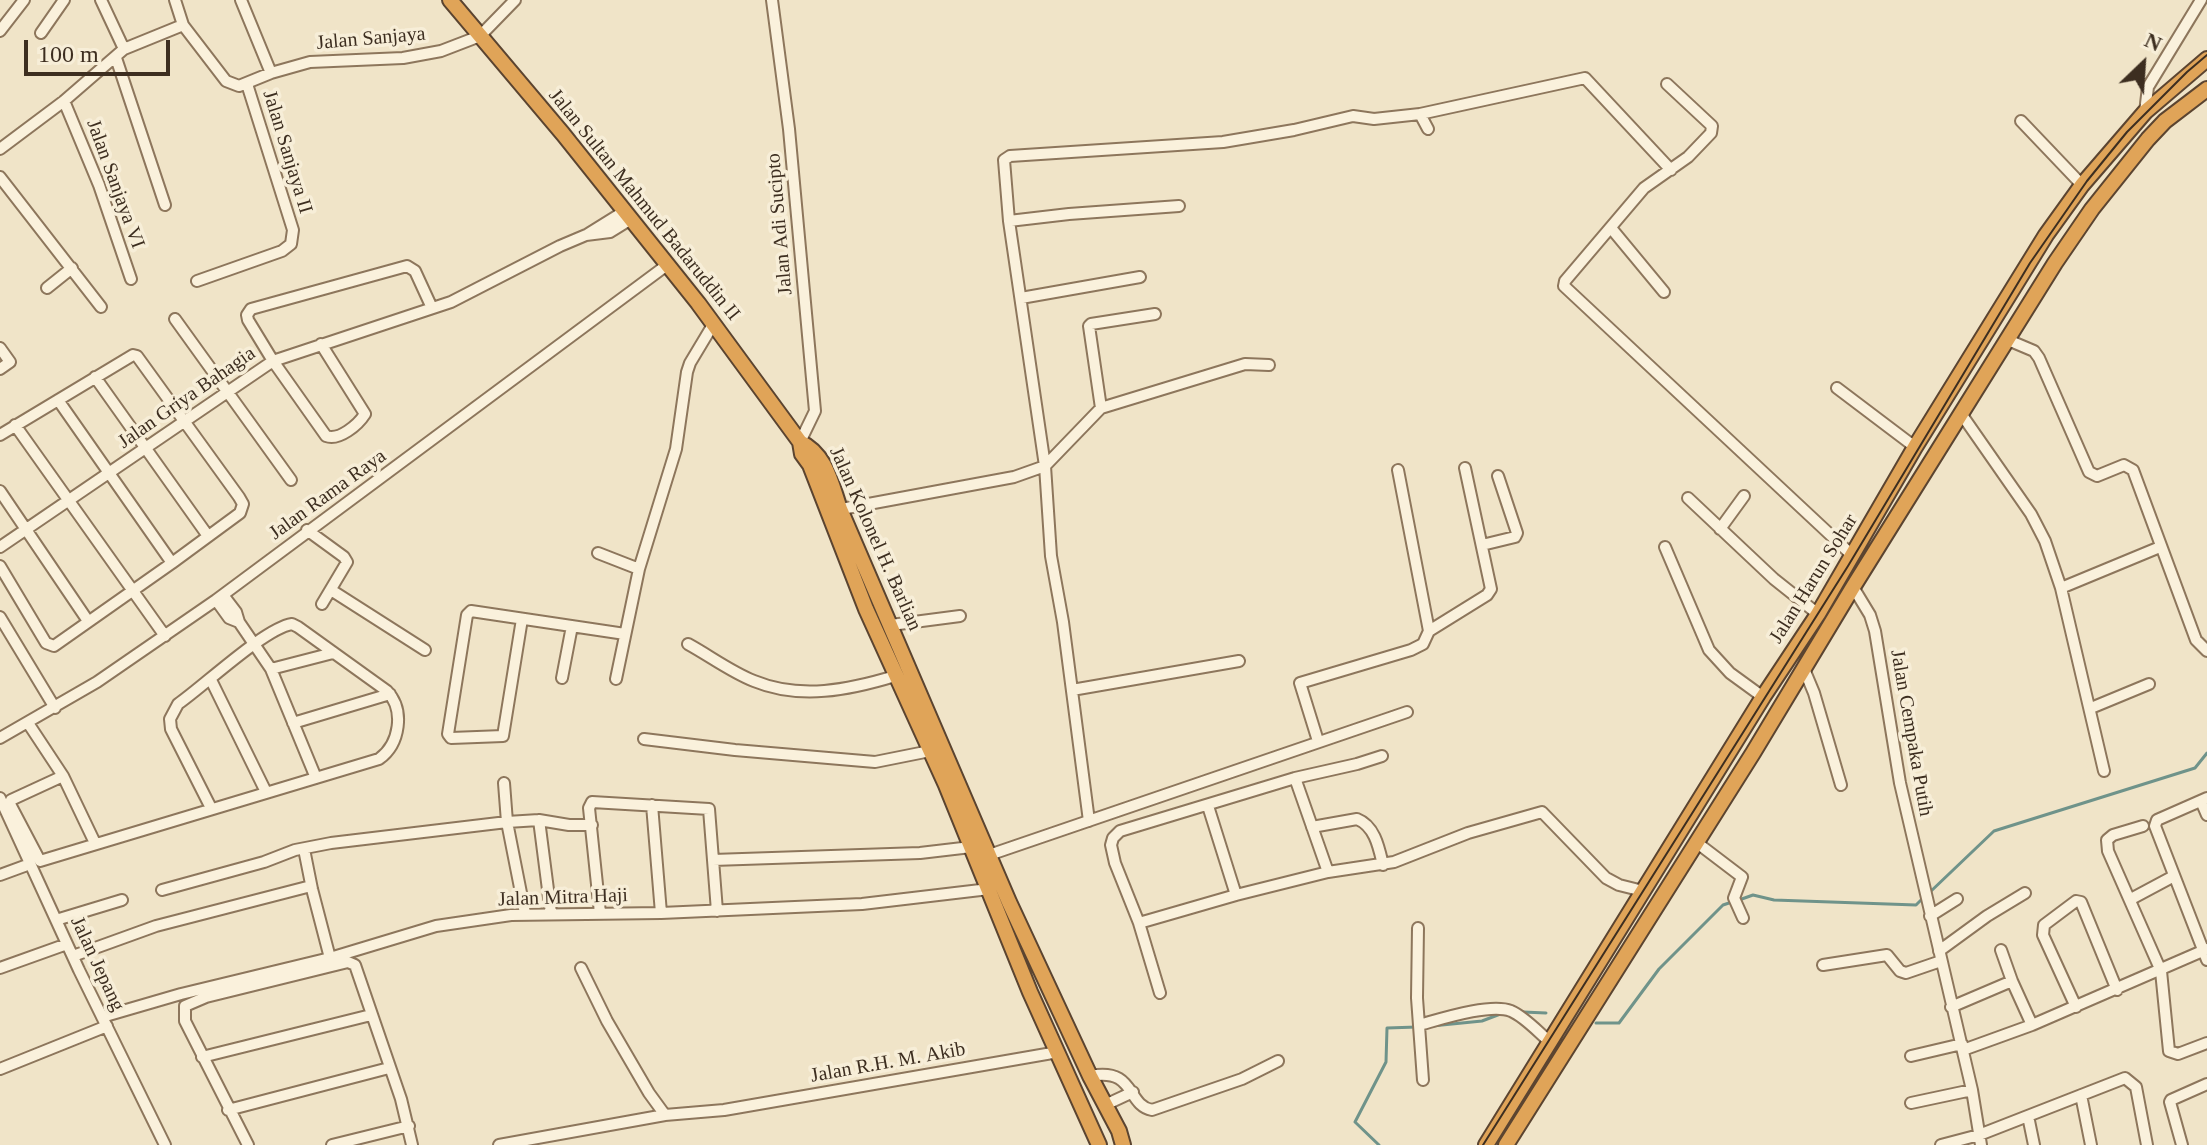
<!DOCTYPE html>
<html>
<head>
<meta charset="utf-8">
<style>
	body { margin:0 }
	#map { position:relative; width:2207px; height:1145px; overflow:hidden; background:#f0e4c8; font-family:"Times New Roman",serif }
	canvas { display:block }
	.north { position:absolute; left:2103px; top:24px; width:80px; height:80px; -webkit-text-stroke:6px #f7eed8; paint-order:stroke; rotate:25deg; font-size:22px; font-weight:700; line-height:32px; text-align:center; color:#3d2e20 }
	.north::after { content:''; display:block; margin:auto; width:28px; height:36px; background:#3d2e20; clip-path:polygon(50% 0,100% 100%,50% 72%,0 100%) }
	.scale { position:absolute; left:24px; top:40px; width:146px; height:36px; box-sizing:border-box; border:4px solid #3d2e20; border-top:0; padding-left:10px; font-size:24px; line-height:28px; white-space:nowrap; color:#3d2e20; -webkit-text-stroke:6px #f7eed8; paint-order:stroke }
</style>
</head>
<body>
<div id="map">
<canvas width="2207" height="1145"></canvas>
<div class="north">N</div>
<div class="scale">100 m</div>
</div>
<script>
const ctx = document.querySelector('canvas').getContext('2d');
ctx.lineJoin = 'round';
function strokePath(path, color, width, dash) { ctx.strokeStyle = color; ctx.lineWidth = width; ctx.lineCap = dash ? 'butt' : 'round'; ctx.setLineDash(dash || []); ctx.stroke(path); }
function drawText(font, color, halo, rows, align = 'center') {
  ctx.font = font + ' "Times New Roman",serif'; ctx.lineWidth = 7; ctx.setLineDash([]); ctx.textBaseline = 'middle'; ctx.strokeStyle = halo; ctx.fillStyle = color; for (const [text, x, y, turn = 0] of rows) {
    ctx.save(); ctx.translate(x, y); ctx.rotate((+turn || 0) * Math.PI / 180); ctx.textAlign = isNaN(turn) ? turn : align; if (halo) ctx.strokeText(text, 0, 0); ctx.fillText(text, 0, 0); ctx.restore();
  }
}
strokePath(new Path2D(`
	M1929,893L1994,831L2195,768L2207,753
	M1739,900L1753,895L1774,900L1916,905L1923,898
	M1523,1012L1546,1013
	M1596,1023H1619L1659,969L1723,905L1732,902
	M1432,1026L1482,1021L1503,1013
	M1379,1145L1355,1122L1386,1062L1387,1028L1417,1027`), '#6f938a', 3);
const minor = new Path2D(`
	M101,0L124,49
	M175,0L183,25
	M241,0L271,73
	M772,0L789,129L815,411L800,442
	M0,31L24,0
	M41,33L64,0
	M116,58L165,205
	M1667,84L1712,126L1711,133L1688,157L1644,188L1565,281L1564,286L1853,556
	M64,101L99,185L131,279
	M2145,112L2148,87L2201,0
	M1420,114L1585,78L1671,170
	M2021,121L2082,185
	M0,149L64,101L124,49L183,25L226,81L239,86L271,73L310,62L403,58L441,51L480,36L515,0
	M0,177L101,307
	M1009,221L1069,214L1179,206
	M1611,228L1664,292
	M588,234L625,211
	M197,281L282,251L291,244L293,230L247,84
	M47,288L72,268
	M1021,298L1140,277
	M175,319L291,480
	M2008,340L2034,351L2039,358L2089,472L2097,476L2124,465L2133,470L2196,640L2207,651
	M321,344L365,414C358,425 339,441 326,436L273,361L248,320L247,315L251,309L407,266L415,271L432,308
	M0,348L10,362L0,369
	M95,377L208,536
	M1837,388L1915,447
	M1101,408L1089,326L1091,324L1155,314
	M1962,415L2031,514L2045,541L2061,588L2104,771
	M15,425L165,636
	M0,435L133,355L137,356L239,497L243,504L240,513L172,563L58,400
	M0,491L88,621
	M1688,498L1774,579L1818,614
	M836,510L1014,477L1045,466L1101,408L1245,364L1269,365
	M1720,529L1744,496
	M307,530L344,557L347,562L322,604
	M1482,545L1515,537L1517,533L1498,476
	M0,547L273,361L451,302L560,246L586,235L610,232L631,219
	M1665,547L1709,650L1730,673L1763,697
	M598,553L639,569
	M0,566L46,643L54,646L172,563
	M1853,587L1870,615L1875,631L1900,783L1972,1090L1981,1145
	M2061,588L2160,547
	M331,590L425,650
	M223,595L236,612L239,622L271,669L316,778
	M216,600L229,618L239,622
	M0,617L55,708
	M522,619L503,736L451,738L448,734L467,615L471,611L625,634
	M891,625L960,616
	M1429,631L1487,595L1491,589L1465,468
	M688,644C710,656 731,672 754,681C800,700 849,690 895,676
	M271,669L333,653
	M1804,669L1814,693L1841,785
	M562,678L572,626
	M616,679L639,569L676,449L687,372L690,363L714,323
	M211,680L266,792
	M1072,690L1239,661
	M2091,708L2149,684
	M28,723L63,776L95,843
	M293,723L390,694
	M0,738L97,682L216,600L667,265
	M644,739L735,750L875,762L930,751
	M1318,741L1300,683L1411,650L1423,644L1429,631L1398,470
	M63,776L11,800L10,804L40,861L379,759C400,744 405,710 387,691L298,627L292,624C265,628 204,686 178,704L170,719L171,729L211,808
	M1295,778L1357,764L1382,756
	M504,783L507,822L525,913
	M0,798L79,970L165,1145
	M2207,798L2157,820L2155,826L2207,960
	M2201,801L2207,815
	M652,805L661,913
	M1208,806L1236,895
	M539,820L551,913
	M1089,821L1063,622L1051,556L1045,466L1009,221L1004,160L1010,156L1223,142L1294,130L1353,116L1374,119L1420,114L1428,129
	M2143,826L2113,835L2107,840L2108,851L2161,971L2169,1051L2178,1054L2207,1043
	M1312,827L1357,819C1375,826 1379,848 1383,865
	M1696,842L1742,877L1734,898L1743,918
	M304,849L312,889L330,958
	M989,855L1407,712
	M713,860L920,853L971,847
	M1328,872L1394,862L1468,833L1542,812L1606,878L1619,885L1643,891
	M0,875L30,864
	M162,890L264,862L295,850L331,843L507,822L539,820L569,825H592
	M2131,899L2174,876
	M600,913L589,808L592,802L709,809L717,911
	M1930,916L1957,899
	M56,920L122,900
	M1139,923L1236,895L1328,872L1295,778L1120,831L1113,838L1111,845L1115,863L1139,923L1160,993
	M1418,928L1417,998L1423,1080
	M2001,950L2012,981
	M1939,951L1987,916L2025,893
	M73,956L156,926L311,886
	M1823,965L1887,955L1900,971L1906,973L1941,961
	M0,968L67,944
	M581,968L607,1021L649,1093L665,1115L724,1110L1058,1052
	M1951,1007L2012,981L2032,1025
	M2076,1007L2043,935L2044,925L2076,901L2081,902L2117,990
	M102,1017L181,994L330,958L436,926L511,915L661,913L862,904L989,889
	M1419,1025C1441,1019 1490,1003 1511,1011C1525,1017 1538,1032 1550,1042
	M1963,1050L2032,1025L2207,949
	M1911,1056L1962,1044
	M202,1057L371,1015
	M0,1069L107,1026
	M1090,1076C1136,1067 1126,1105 1152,1110L1242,1079L1278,1061
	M2081,1095L2091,1145
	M1911,1103L1972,1090
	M1105,1105L1133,1092
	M228,1110L389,1068
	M2028,1116L2034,1145
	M248,1145L185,1021V1006L206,997L348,962L355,965L401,1099L412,1145
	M332,1145L409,1126
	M499,1145L665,1115
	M1941,1145L1979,1135L2125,1078L2136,1087L2147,1145
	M2182,1145L2170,1102L2171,1100L2207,1084`);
const highway = new Path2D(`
	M450,0L563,134L698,303L800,442L802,454L810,465L866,609L946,785L1030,992L1099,1145
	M800,442C826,454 831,483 840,509L1009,902L1090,1076L1119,1131L1123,1145
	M1486,1145L1763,697L1818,614L1915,447L2046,235L2082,185L2145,112L2207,59
	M1506,1145L1753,753L1853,587L2055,263L2092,209L2148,139L2165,121L2207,89`);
strokePath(minor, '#8d765c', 14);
strokePath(highway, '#5b4430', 18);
strokePath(minor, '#faf1dc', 10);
strokePath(highway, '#e0a458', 14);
strokePath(new Path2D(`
	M1483,1145L1848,566L2030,263L2087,181L2127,132L2187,72L2207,55`), '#3d2e20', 2);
drawText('20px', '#3d2e20', '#f7eed8', [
	["Jalan Sanjaya",371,39,-5],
	["Jalan Sanjaya II",287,152,73],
	["Jalan Sanjaya VI",115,184,70],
	["Jalan Sultan Mahmud Badaruddin II",644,205,51],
	["Jalan Adi Sucipto",780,224,-95],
	["Jalan Griya Bahagia",187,398,-35],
	["Jalan Rama Raya",328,495,-36],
	["Jalan Kolonel H. Barlian",875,539,66],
	["Jalan Harun Sohar",1814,579,-58],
	["Jalan Cempaka Putih",1911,733,80],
	["Jalan Mitra Haji",563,898,-2],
	["Jalan Jepang",97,964,65],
	["Jalan R.H. M. Akib",888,1063,-10]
]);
</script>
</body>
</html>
